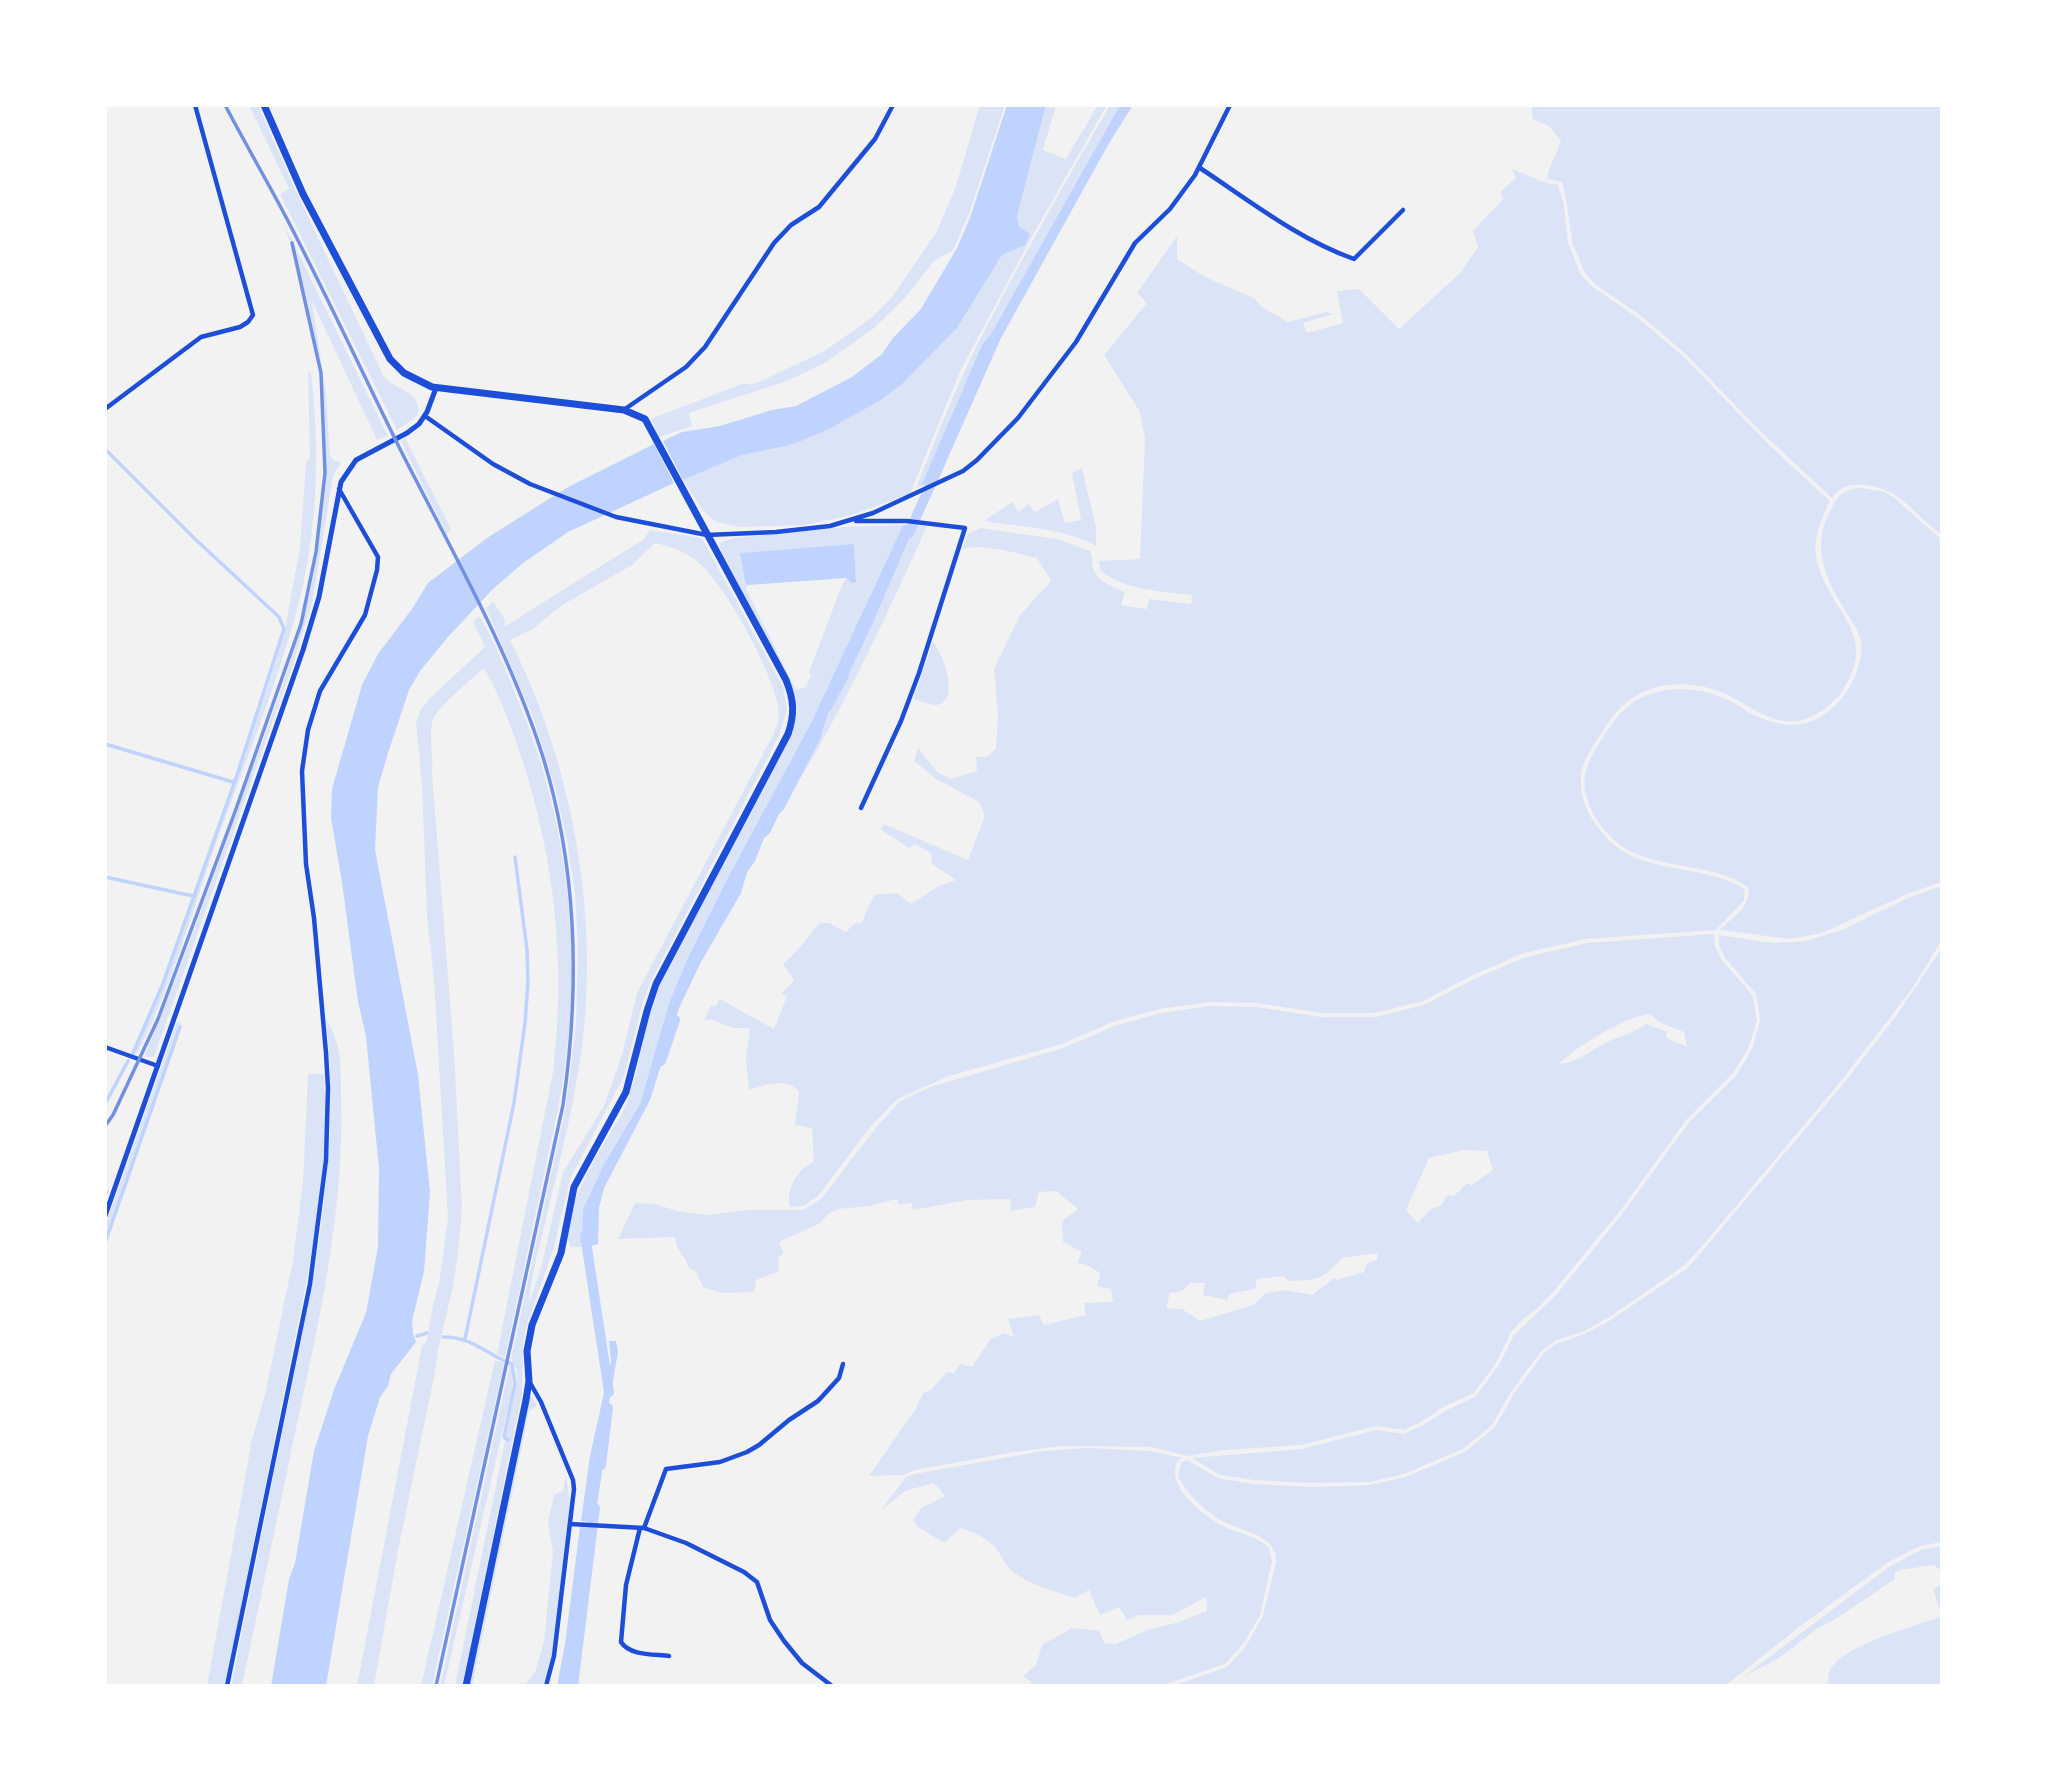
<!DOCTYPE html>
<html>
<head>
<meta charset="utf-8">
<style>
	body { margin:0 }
	#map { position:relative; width:2047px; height:1791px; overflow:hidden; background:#f2f2f2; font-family:"Nunito Sans",sans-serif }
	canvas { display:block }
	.frame { position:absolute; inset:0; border:107px solid #fff; pointer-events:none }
</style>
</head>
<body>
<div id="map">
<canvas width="2047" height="1791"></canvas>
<div class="frame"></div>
</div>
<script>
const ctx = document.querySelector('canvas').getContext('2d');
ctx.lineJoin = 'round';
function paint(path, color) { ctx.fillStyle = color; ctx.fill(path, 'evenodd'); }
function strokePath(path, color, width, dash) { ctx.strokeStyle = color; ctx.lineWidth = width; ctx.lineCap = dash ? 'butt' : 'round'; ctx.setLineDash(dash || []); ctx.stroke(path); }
paint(new Path2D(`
	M249,105H258L294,187L384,377C396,390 425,393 417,416L397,430L280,194L289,189Z
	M980,105H1005L970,211L953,250L934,261L904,299L873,329L825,363L787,381L689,413L692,426L659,437L651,419L744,383L752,385L823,352L871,318L892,297L936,233L955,189Z
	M1046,105H1056L1043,150L1066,159L1098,105H1107L1035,231L975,343L959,374L910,494L848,516L805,525L741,527L716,522L702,509L683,480L742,455L786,446L831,428L881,400L901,384L957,328L1002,255L1012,249L1019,227L1017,216Z
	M1110,105H1120L991,334C981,347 977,362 969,377C951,412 939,450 921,486L916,488C935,440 954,391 977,345C1019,263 1064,184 1110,105Z
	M1524,105H1942V535C1913,514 1903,490 1866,485C1851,483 1841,486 1832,498L1757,428L1686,354L1640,315L1596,285L1585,273L1572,242L1567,205L1562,182L1547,179C1550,162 1556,156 1561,141L1549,126L1533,119L1531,106Z
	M1512,169L1546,183L1558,185L1564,205L1568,243L1581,275L1593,287L1638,318L1684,357L1769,445L1830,501C1821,519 1812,540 1817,561C1830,615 1881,632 1842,692C1836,700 1827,707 1818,713C1777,739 1749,699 1712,689C1669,677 1630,688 1606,726C1596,742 1582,759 1581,778C1579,803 1594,826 1612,843C1644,874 1712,865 1745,890L1744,900L1716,930L1586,939L1524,953L1475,974L1423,1001L1375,1013H1321L1257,1003L1210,1002L1160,1009L1115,1021L1062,1044L949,1076L897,1099L871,1126L818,1196L803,1206L790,1207C785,1189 798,1168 814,1162L812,1128L795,1125L799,1092C787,1077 765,1085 749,1090L746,1058L750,1028H733L710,1019L704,1020L711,1006H716L720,999L774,1029L787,996L781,994L794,980L783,964C798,952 807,937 820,923H829L846,932L854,924L862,922L874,895L897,893L911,904L937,887L956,880L931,863L932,854L915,844L909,848L880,829L884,824L968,860L985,816L979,802L936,779L914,761L918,748L937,772L951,779L977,771L976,757H986L996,749L998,714L994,669L1020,615L1051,581L1037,558C1017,553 981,543 962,549L968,534L980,528L1057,539L1090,551C1093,557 1092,561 1093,568C1096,580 1113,588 1125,592L1121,605L1147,609L1149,599L1191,604L1192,595C1161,591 1126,591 1101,571L1099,561L1140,559L1145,438L1140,412L1104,355L1147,303L1137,293L1177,236V259L1205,277L1254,298L1262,307L1288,322L1327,312L1333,314L1303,323L1307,333L1343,323L1337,291L1359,289L1399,329L1460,273L1478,247L1473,231L1504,198L1500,192L1516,178Z
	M282,220L388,436L377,440L312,301L326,394L330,456L333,460L341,462L333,476L313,599L294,661L154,1057H144C179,975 208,890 239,805C261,744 286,683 303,620C338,495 330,341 282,220Z
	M308,372H311C320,450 318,533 297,610C275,690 243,768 215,846C191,916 170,990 136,1055L133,1054L163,986L272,673L285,629L300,547L306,462L310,459Z
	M405,438L451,529L447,535L401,441Z
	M1082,468L1096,528V546C1063,528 1021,527 984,521L1012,502L1018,512L1029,504L1035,512L1058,499L1065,523L1081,520L1072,473Z
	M1861,488L1885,492L1893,497L1942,540V882L1909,893L1822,933L1790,939L1720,930C1733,915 1748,912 1749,888C1713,860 1650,872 1615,841C1598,826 1581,799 1585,775C1588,757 1602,739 1612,724C1637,686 1686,681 1726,699C1734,702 1741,708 1748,712C1785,731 1815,731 1843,697C1853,684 1864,660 1861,643C1859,630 1851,620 1845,610C1825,578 1811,546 1830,511C1838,495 1844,489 1861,488Z
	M903,525L812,721L724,885L686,962L669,1003L640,1104L604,1164L583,1209L582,1233L587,1247H571C554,1218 606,1141 621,1115C634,1091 637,1065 643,1038C648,1019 654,1001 661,982L788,739C798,719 800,706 792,685L721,552L719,543L734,538L844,527ZM854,544L856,582L846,578L840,590L809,672L811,676L806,687L796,690L746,589L748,585L745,582L740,553Z
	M915,525L927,526C888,613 847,701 798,783L820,741L836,688L847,678L872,625Z
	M650,530L702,538L783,687L787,710L779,736L651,981L643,1001L624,1076L570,1179L554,1248L526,1327L523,1343L522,1394L463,1682L462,1686H455L505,1441L508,1442L509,1440L506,1437L517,1379V1370L511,1359L566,1106L576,1024L578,947L575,894L568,847L556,790L533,717L486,608L493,601L505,620L504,627L644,539ZM655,543C672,547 685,551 699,563C725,585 778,680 779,714C779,721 776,728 773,735L637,993L622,1055L604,1106L563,1172L540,1272L529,1302C531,1274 540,1246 546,1219C557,1172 569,1126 577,1079C604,934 576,771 510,640L531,630L564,604L632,565Z
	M479,616C497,644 508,677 521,708C565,815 580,936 567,1051C561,1102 549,1152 538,1202C527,1254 516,1306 505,1357L497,1354L553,1072C566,964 555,860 521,756C511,727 500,695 484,668C472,679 434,709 432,723C429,739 434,756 432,773L454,1052L462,1208C460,1235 457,1264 452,1291C446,1318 438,1344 435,1372L398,1550L374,1686H357L422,1346L427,1340L433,1305L439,1284L448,1218L434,980L427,916L422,785L416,722L421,709L429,699L485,647L473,622Z
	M933,642C943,652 962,705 935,705C928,705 920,700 913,699Z
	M1942,886V940L1912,989L1841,1081L1710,1237L1685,1265L1608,1318L1584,1331L1555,1341L1542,1350L1510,1393L1492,1425L1463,1449L1404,1474L1370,1482L1311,1483L1254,1480L1220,1475L1192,1458L1302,1449L1376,1430L1404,1434L1423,1425L1447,1410L1476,1396L1499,1365L1514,1335L1556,1295L1623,1213L1690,1121L1736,1076L1752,1049L1760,1021L1756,994L1725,958L1719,945V935L1772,943L1806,941L1842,930L1910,897Z
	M1714,934L1715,946L1722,960L1753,996L1757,1020L1749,1047L1733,1073L1687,1119L1620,1211L1553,1292L1537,1309L1524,1318L1511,1332L1496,1363L1474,1393L1445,1406L1421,1422L1404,1430L1376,1426L1301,1445L1225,1450L1187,1456L1151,1447L1062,1446L1014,1452L915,1470L904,1475L869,1476L915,1410L923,1393L931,1390L947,1372L954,1373L960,1364L972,1367L990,1340L1003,1333L1014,1337L1008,1319L1039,1315L1044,1325L1086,1315L1084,1303L1113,1302L1111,1289L1097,1286L1100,1273L1087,1265L1077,1263L1082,1252L1063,1242L1062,1221L1078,1209L1056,1191L1039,1192L1035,1207L1011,1211L1010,1199L968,1200L913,1210L912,1203L899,1205L897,1199L869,1206L838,1209L829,1213L820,1223L779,1242L784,1254L778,1257L779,1271L756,1280L754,1292L722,1293L703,1287L696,1272L689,1268C685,1254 677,1253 675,1237L618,1239L635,1203L655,1204L677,1211L706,1215L746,1210H803L821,1199L875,1129L899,1102L930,1087L1063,1048L1117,1025L1161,1013L1210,1006L1257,1007L1321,1017H1376L1424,1005L1476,978L1526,957L1587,943ZM1650,1014L1659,1022L1684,1032L1687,1047L1666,1038L1667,1032L1646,1024C1633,1034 1619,1036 1605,1043C1587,1053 1579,1062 1559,1064C1577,1046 1624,1017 1650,1014ZM1464,1150L1487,1151L1493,1170L1472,1185L1467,1183L1454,1196L1447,1195L1441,1205L1430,1210L1418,1223L1406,1210L1429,1158ZM1378,1253L1377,1260L1367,1263L1364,1272L1337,1280L1334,1278L1312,1295L1285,1290L1266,1293L1253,1305L1200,1321L1182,1309L1166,1308L1170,1293L1182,1291L1190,1283H1205L1203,1295L1227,1300L1229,1294L1255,1289L1257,1279L1284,1276L1288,1281C1317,1280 1323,1280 1342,1258Z
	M1942,948V1542L1920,1546L1887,1563L1799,1627L1725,1686H1172L1227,1667L1246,1646L1263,1616L1276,1562C1277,1532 1238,1532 1219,1519C1202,1508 1187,1494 1178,1476L1181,1463L1187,1460L1218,1478L1254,1484L1312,1487L1370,1485L1405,1477L1465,1452L1495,1427L1513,1395L1544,1353L1556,1344L1585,1334L1609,1321L1688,1268L1844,1083L1897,1015Z
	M326,1019C342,1043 341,1068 341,1096C345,1219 315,1338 290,1457C274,1534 258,1610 242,1686H231C250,1592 269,1498 288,1404C315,1277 341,1150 326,1019Z
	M177,1022L181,1023L105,1238V1226Z
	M308,1074H324C328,1127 322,1180 316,1233L225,1686H207L252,1439L265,1395L293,1260L303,1182Z
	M495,1360L504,1363L432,1686H421Z
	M510,1364L513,1379L511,1394L444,1686H440Z
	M532,1396L537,1406L529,1411L472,1686H468L529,1398Z
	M1088,1448L1151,1451L1183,1458L1178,1460C1165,1485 1199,1512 1219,1524C1235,1533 1256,1535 1269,1548L1272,1561L1260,1615L1243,1644L1225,1664L1160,1686H1029L1031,1682L1023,1676L1036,1665L1042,1645L1072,1628L1099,1631L1105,1643L1116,1644L1147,1630L1179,1622L1207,1611L1206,1597L1172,1615H1139L1127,1620L1119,1607L1100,1615L1089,1590L1075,1598C1055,1591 1026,1584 1010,1569C1004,1562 1000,1553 994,1546C985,1537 973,1532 961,1528L944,1543L917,1526L913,1520L921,1508L945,1496L934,1483L905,1491L881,1510L906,1477L915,1474L1042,1451Z
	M566,1474L570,1503L553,1656L544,1686H524L535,1672L544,1641L553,1552L548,1522L554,1495L563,1491Z
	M1942,1546V1572L1934,1565L1899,1570L1895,1573V1579L1834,1620L1818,1628L1776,1660L1744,1676L1889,1567L1921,1550Z
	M1942,1584V1686H1828C1829,1681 1828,1674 1830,1670C1842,1645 1916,1626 1942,1616L1933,1589Z`), '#dbe4f7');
paint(new Path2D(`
	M1007,105H1046L1017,216L1019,227L1030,234L1025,245L1002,255L957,328L902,384L881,400L831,428L801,441L786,446L742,455L683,480L663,441L682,432L720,426L772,410L796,406L852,377L882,354L893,338L921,309L957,248L970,218Z
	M1120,105H1133L1108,145L1001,338L939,478L921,486L982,345L991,334Z
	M654,444L674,483L568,532L523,563L493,589L447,638L420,671L409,690L388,753L378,787L375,850L418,1075L430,1192L424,1272L412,1321L413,1333L416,1342L391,1374L388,1386L380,1397L368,1436L326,1686H271L289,1579L295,1563L314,1451L335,1387L366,1313L378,1247L379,1169L366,1036L358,1002L342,882L331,818L332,789L362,685L378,654L412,609L428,583L487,538L568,487Z
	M903,525H915L872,625L847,678L836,688L820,740L784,809L779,814L770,833L764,838L755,861L747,872L741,893L700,964L679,1008L650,1100L604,1188L599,1208L598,1244L587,1247L582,1234L583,1209L604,1164L640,1104L669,1003L686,962L724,885L812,721Z
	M854,544L856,582L852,583L846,578L748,585L745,582L740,553Z
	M609,1341H616L618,1352L602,1443V1472L595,1518L597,1523L581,1521L590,1456L611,1361Z
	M580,1527L592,1528L574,1677L572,1686H557L565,1644Z`), '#bfd3fe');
strokePath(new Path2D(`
	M105,449L194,538L279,617L284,629L237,775L162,986L133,1053
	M105,744L233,782
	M105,877L193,896
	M105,1104L128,1061
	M105,1191L107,1192
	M105,1243L180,1027
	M417,1336L427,1333
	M443,1337C473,1337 486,1354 512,1364L515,1383L504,1437L508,1440
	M465,1339L514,1103L525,1023L528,982L527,950L515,857`), '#bfd3fe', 3.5);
strokePath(new Path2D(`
	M909,533L938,468
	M827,707L844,675
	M661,1061L675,1020
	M585,1235L609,1392
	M601,1465L608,1408
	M573,1686L595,1508`), '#bfd3fe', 10);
strokePath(new Path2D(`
	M1200,168C1250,201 1298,239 1354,259L1403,210
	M105,409L201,337L240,327L248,322L253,315L195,105
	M625,409L686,367L705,347L774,243L791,225L819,207L875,139L893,105
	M425,416L493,464L530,484L616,517L707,535L776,532L830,526L873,513L963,471L977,460L1018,418L1076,342L1135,243L1170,209L1195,175L1230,105
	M856,521H907L965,528L919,673L901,721L861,808
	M105,1047L158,1066
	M529,1381L541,1402L573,1480L574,1489L554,1656L546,1686
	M570,1524L644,1528L686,1543L744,1572L757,1582L770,1620L784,1641L802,1663L832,1686
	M640,1528L626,1585L621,1642C630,1656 654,1654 669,1656
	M644,1528L666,1469L720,1462L747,1452L759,1445L789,1420L818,1401L839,1378L843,1364
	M227,1686L310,1284L326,1160L328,1088L326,1053L314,918L306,864L302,771L308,730L320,691L365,615L377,570L378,557L339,489`), '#1d4ed8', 4.5);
strokePath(new Path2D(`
	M105,1216L303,650L319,597L341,482L356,460L407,433L419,424L427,412L436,388`), '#1d4ed8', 5);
strokePath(new Path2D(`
	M264,105L303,194L390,359L404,373L432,387L624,410L645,419L786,680C794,700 795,714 788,734L656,984L647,1011L626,1092L574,1187L561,1253L532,1325L527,1351L529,1381L526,1400L466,1686`), '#1d4ed8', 7);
strokePath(new Path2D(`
	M225,105C245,143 267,181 287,219C326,294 362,372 399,447C450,548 509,649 543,757C578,871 580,988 563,1105L436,1686
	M105,1126L113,1115L158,1019L236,809L301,624L316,552L325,473L321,373L292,243`), '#7290e2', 3.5);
</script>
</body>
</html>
